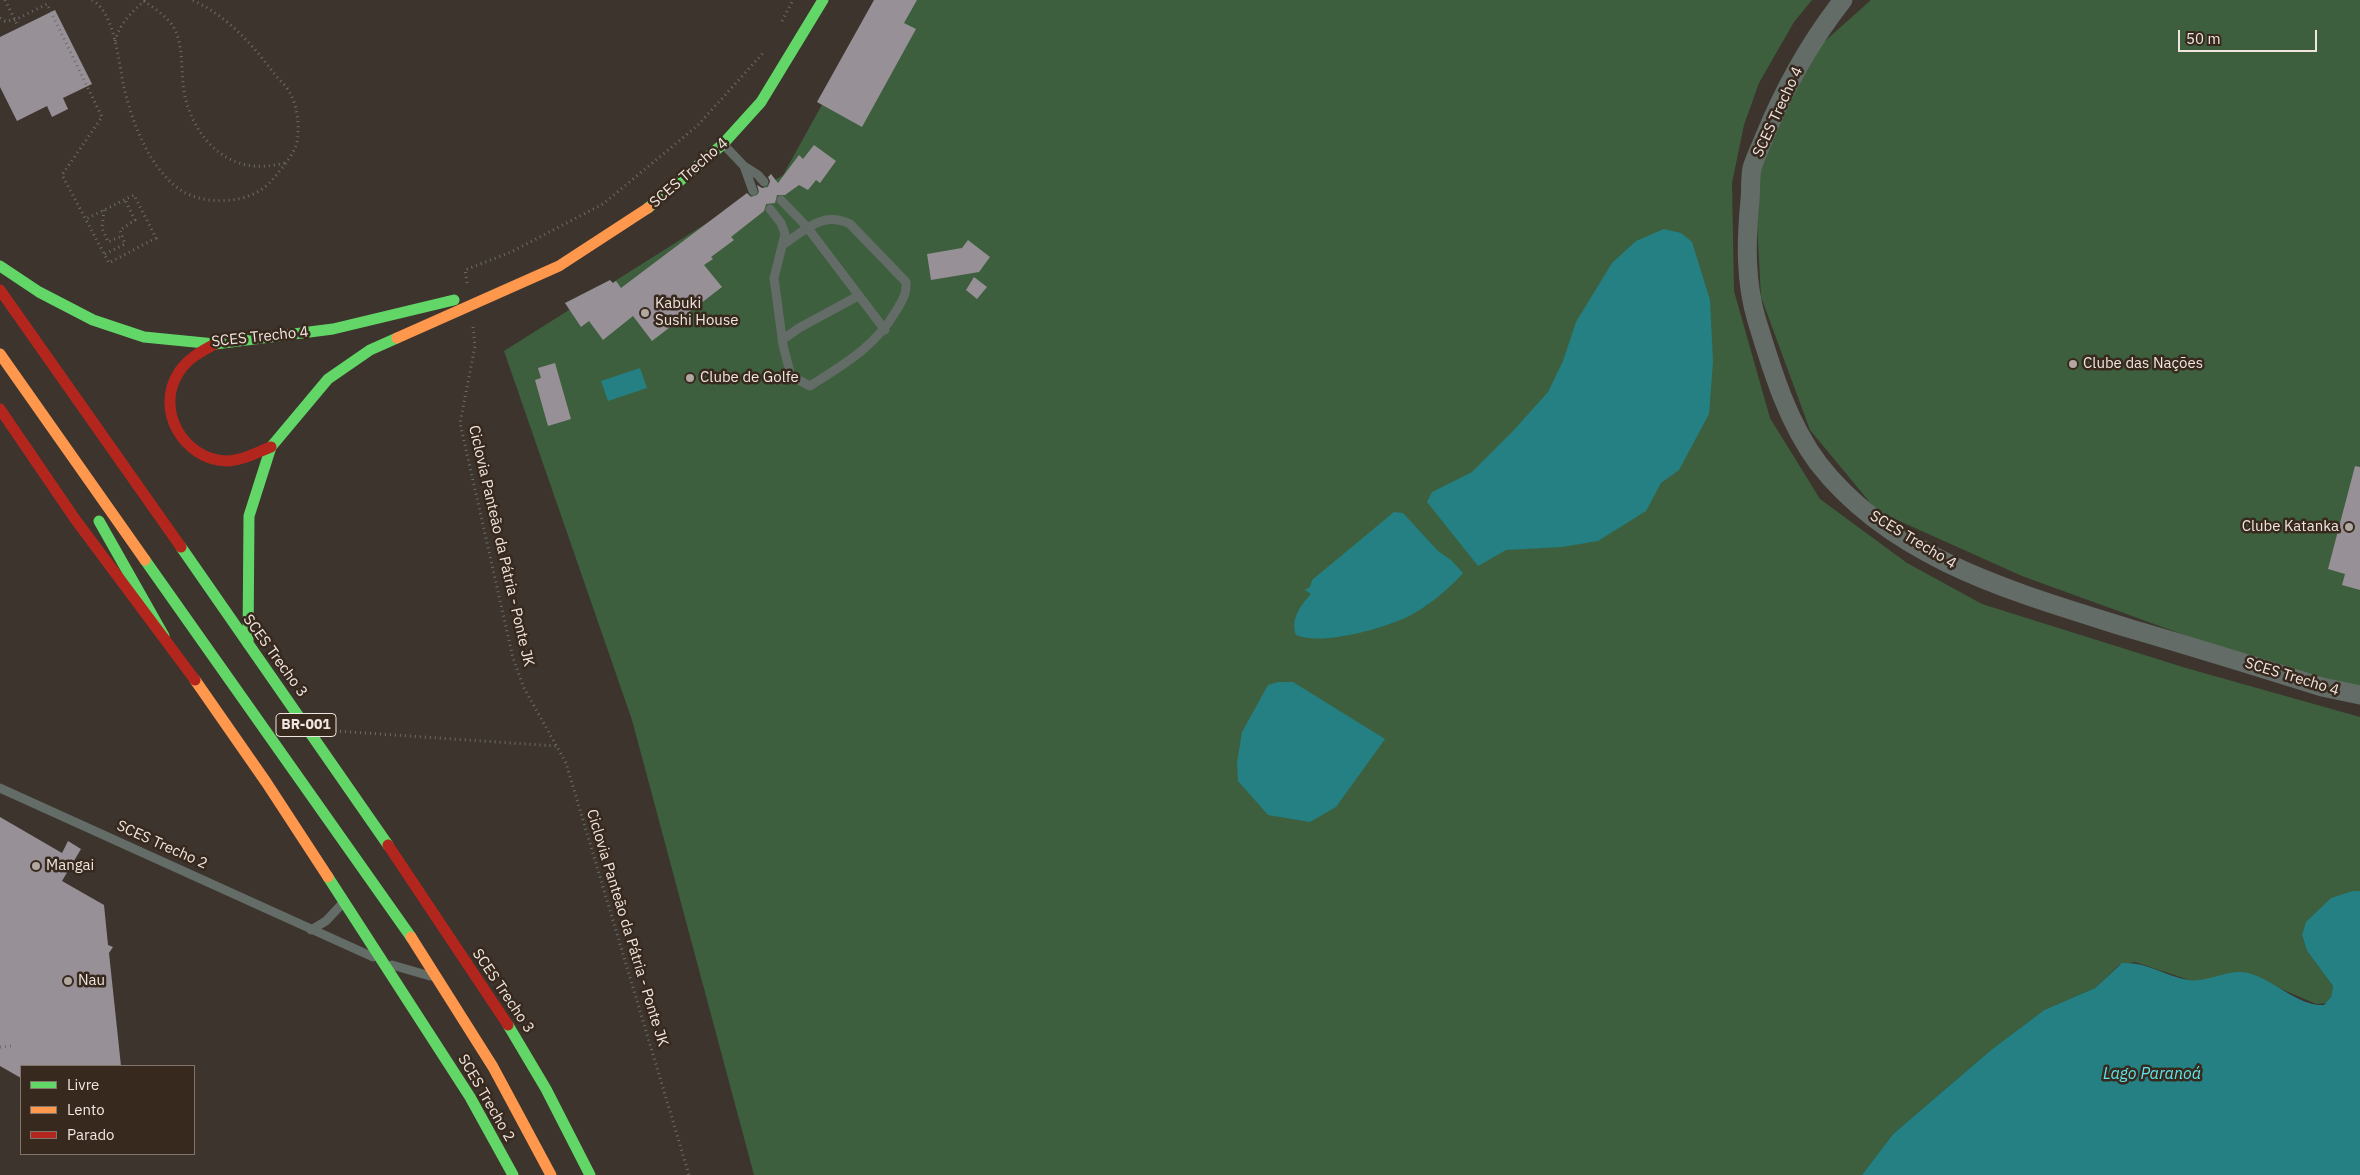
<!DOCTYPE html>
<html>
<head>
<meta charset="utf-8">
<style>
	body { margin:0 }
	#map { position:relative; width:2360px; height:1175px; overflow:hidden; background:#3c342d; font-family:"IBM Plex Sans",sans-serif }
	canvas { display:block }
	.legend { position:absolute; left:20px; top:1065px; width:175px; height:90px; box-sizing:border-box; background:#38291e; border:1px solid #82756b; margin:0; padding:6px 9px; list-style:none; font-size:15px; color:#f0e6df }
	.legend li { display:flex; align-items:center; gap:10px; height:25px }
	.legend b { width:25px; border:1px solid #82756b }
	.scale { position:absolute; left:2178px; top:30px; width:139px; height:22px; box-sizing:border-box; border:2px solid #f0e6df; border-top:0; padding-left:6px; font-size:15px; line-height:18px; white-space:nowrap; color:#f0e6df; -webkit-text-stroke:4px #38291e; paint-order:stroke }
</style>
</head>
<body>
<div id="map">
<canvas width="2360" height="1175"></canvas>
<ul class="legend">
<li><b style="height:6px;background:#63d668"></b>Livre</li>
<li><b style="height:6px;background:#ff974d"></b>Lento</li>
<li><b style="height:6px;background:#b3261e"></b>Parado</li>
</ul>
<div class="scale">50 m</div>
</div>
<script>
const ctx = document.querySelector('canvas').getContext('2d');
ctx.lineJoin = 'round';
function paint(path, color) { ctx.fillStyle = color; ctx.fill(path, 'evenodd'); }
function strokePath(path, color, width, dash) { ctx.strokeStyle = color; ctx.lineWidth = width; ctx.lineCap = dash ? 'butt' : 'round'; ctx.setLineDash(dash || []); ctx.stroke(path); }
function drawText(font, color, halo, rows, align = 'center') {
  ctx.font = font + ' "IBM Plex Sans",sans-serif'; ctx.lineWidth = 5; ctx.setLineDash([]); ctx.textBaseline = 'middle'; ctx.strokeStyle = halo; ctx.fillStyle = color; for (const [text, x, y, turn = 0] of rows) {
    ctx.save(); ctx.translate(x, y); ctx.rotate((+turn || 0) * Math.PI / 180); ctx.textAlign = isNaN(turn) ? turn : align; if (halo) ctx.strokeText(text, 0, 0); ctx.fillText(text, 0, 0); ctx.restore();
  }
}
paint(new Path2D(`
	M880,0H1812L1794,22L1759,83L1744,125L1732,183L1734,291L1770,418L1820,499L1907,563L1982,604L2186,668L2360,717V891H2353L2302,935L2307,951L2333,986L2331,997L2328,1003L2316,1004L2242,972L2201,980H2189L2135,962L2119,965L2095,988L2044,1010L1991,1050L1893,1134L1862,1175H754L632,720L504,351L783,175Z
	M1871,0H2360V699L2022,576L1877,511L1810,430L1761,297L1754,169L1807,57Z`), '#3d5f3d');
paint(new Path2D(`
	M1664,229L1681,233L1692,242L1710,300L1713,362L1709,414L1679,470L1661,483L1646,511L1598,541L1562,547L1506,550L1478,566L1427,502L1432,492L1472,472L1514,430L1548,392L1563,361L1576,322L1612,263L1636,241Z
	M640,368L647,388L608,401L601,381Z
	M1394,512L1403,513L1438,551L1451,560L1463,573C1448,590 1426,608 1405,618C1381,629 1320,646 1296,635C1290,619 1301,605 1311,594L1305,590L1310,587L1312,580Z
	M1278,682H1293L1385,739L1336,807L1310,822L1268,815L1238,781L1237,763L1242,732L1268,685Z
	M2353,891H2360V1175H1862L1893,1134L1991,1050L2044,1010L2095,988L2122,963C2149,962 2164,976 2189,980C2207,982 2224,971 2242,972C2268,974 2297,1007 2324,1005L2331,997L2333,986L2307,951L2302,935L2306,922L2331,898Z`), '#248083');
paint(new Path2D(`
	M874,0H917L904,23L916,29L862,127L817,102Z
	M55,10L92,84L63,98L68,109L52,117L47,106L17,121L0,87V37Z
	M814,145L836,161L820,183L816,180L808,190L799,185L785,195H777L775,203L766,204L764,211L731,237L734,240L711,257L713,259L704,265L722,287L652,341L633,316L603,340L589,321L581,327L565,303L610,280L613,283L616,281L621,288L747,193L751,197L757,195L759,192L757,185L762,188L768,187L770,181L768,177L771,174L778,183L799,155L803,159Z
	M968,240L990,257L979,272L931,280L927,254L962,248Z
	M974,277L987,287L977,299L966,290Z
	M555,363L571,419L548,426L535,380L541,378L538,368Z
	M2355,466L2360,467V590L2342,585L2345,574L2328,569Z
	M0,817L62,853L68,841L81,849L62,881L104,905L108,945L113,947L109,953L121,1066H21V1078L0,1066Z`), '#989097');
strokePath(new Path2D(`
	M5,0L18,26
	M92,0C116,14 118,63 124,87C132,123 150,170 182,191C205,205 244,204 265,187C272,181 277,174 283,167C291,156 298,147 298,133C299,120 296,104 290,93C286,85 278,79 273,72C251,43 226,15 192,0
	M144,1C154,8 166,16 173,26C183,43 181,64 183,83C186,121 213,163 254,166C265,167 275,165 285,163
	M0,18L5,21L15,20L47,4L102,117L62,175L109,263L156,238L134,195L86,219
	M782,21L793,0
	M115,41C120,23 132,12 145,0
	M104,210L102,228L108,242L122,236
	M105,254L125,244L120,230L135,220L125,200
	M467,283L465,270L511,252L603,204L697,126L764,52
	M473,327L475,346L460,423L513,658L524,688L566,763L689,1175
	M335,731L556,746
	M0,1047L11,1046`), '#6c6e69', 3, [1, 4]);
strokePath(new Path2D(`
	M724,145L744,166L758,175L764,182
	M744,166L753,191
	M781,200L807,227L885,330
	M770,209L781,223L785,234L774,278L783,345L791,376L810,386C844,364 875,347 896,311C902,301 907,294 906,282L850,224C823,211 806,229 784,244
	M782,340L799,328L858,296
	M0,788L373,957
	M311,930L326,921L341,905
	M392,965L430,976`), '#646c68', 9);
strokePath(new Path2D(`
	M1843,0C1810,42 1784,89 1764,138C1760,148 1755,158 1752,168C1750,178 1751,190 1750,200C1746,241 1745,282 1757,321C1772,370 1787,421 1818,463C1893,560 2017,593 2128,628C2193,647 2258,667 2322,687L2360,695`), '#646c68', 19);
strokePath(new Path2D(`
	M648,208L723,144L761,102L823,0
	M0,266L39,292L93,320L144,337L215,344L333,329L454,300
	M99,521L164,636
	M181,547L388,845
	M145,560L411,937
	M248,644L249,516L271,447L328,379L370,350L397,338
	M328,877L470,1097L513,1175
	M508,1025L546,1089L590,1175`), '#63d668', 11);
strokePath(new Path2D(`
	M397,338L559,266L648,208
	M0,354L145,560
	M195,680L266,782L328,877
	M411,937L493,1067L551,1175`), '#ff974d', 11);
strokePath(new Path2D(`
	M0,290L181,547
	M215,344C202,351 187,359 179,372C154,410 184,460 227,461C242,461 257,452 271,447
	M0,409L75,519L195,680
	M388,845L508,1025`), '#b3261e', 11);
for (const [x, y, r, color] of [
	[645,313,5,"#b1a8a1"],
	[2073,364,5,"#b1a8a1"],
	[690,378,5,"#b1a8a1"],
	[2349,527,5,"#b1a8a1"],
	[36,866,5,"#b1a8a1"],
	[68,981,5,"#b1a8a1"]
]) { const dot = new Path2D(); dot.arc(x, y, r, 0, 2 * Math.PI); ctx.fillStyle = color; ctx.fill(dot); strokePath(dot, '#38291e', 2); }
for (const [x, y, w] of [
	[306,725,60]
]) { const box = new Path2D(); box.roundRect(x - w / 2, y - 11.5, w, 23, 4); ctx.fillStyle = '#38291e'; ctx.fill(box); strokePath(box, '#f0e6df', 1); }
drawText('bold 14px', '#f0e6df', null, [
	["BR-001",306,725]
]);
drawText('15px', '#f0e6df', '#38291e', [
	["SCES Trecho 4",1778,112,-65],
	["SCES Trecho 4",689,173,-41],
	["SCES Trecho 4",260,337,-6],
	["SCES Trecho 4",1913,540,31],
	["Ciclovia Panteão da Pátria - Ponte JK",501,546,77],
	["SCES Trecho 3",275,656,54],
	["SCES Trecho 4",2292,677,17],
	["SCES Trecho 2",162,845,24],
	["Ciclovia Panteão da Pátria - Ponte JK",627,928,73],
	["SCES Trecho 3",503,991,56],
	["SCES Trecho 2",486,1098,60]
]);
drawText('15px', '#f0e6df', '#38291e', [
	["Kabuki",655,304],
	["Sushi House",655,321],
	["Clube das Nações",2083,364],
	["Clube de Golfe",700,378],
	["Clube Katanka",2339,527,"right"],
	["Mangai",46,866],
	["Nau",78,981]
], 'left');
drawText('italic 16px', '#5de7ec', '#38291e', [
	["Lago Paranoá",2152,1074]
]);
</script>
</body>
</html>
